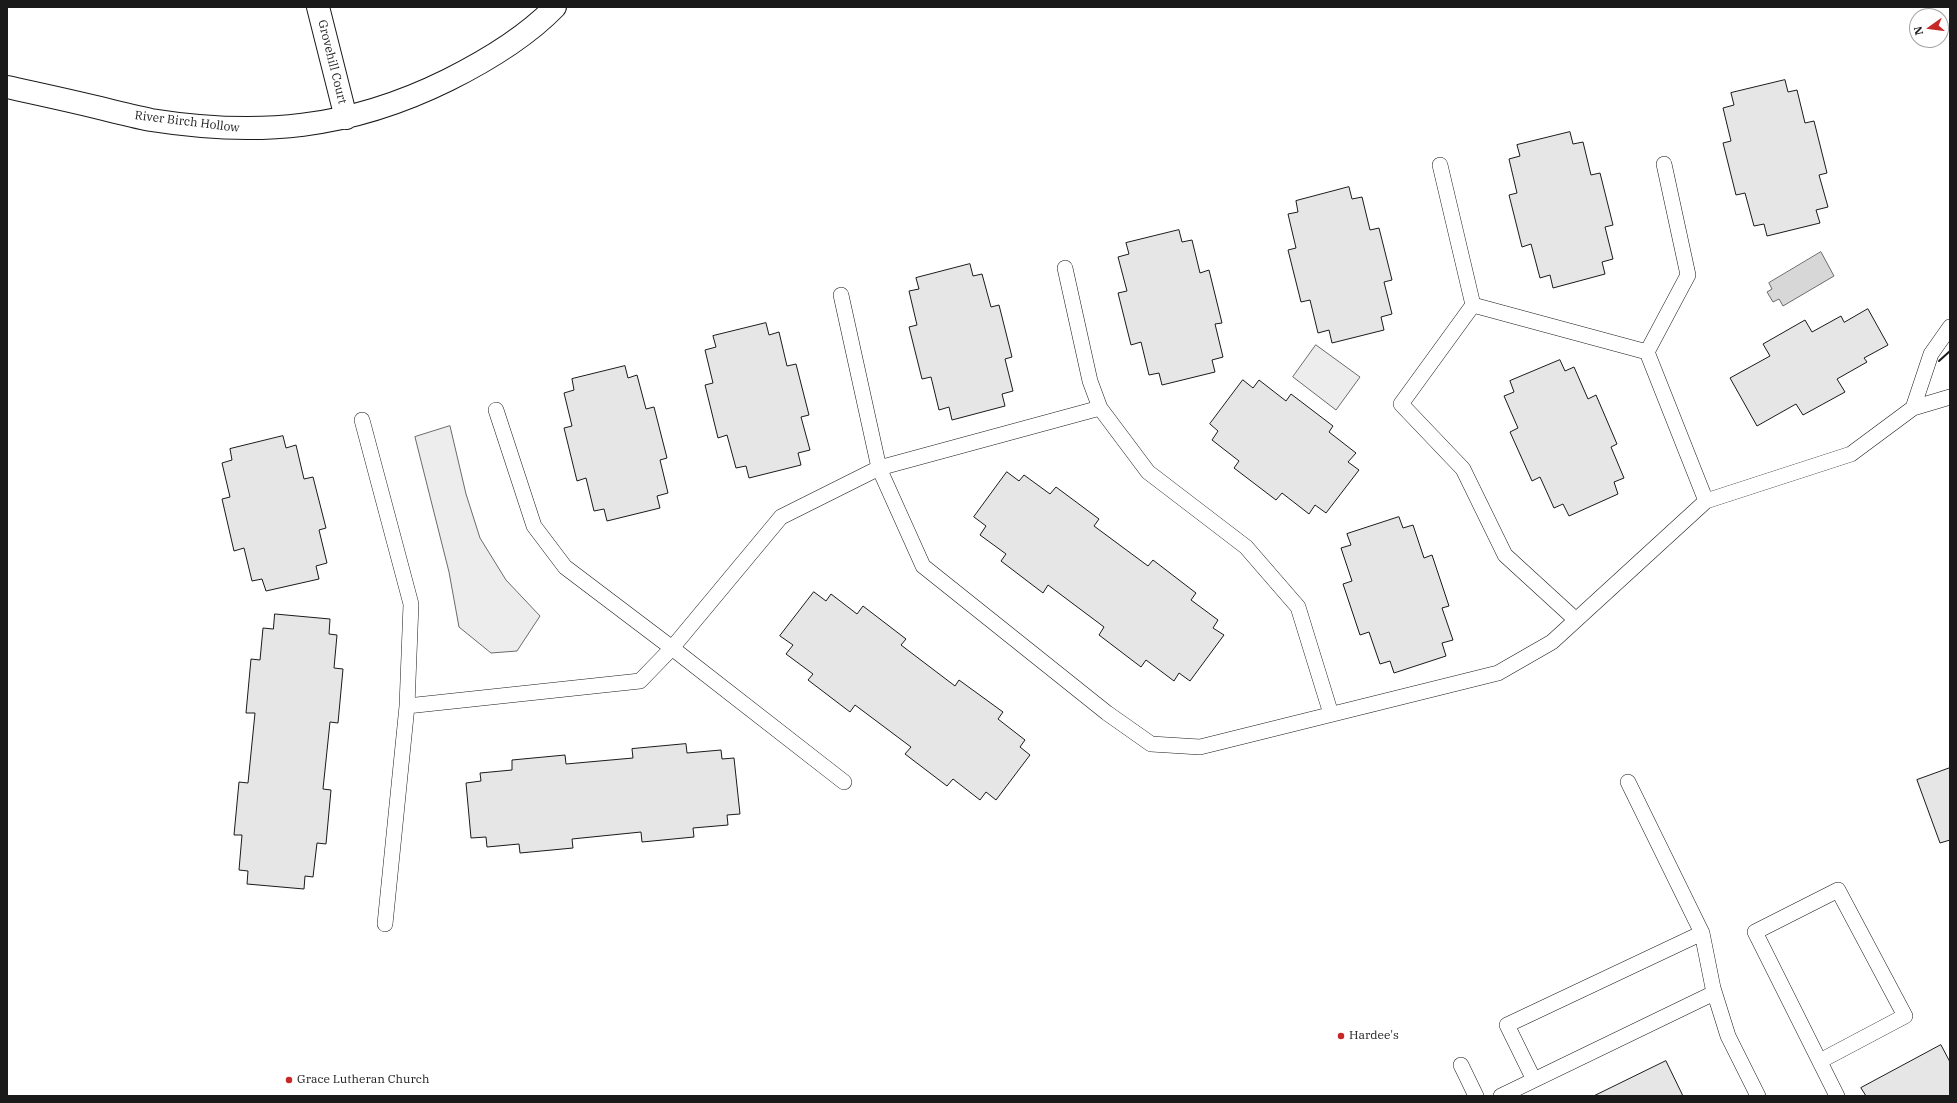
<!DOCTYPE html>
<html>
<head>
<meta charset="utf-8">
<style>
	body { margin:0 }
	#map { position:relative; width:1957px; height:1103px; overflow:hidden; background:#fff; font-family:"IBM Plex Serif",serif }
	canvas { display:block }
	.frame { position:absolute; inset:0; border:8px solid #1a1a1a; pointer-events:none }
	.north { position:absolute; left:1909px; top:8px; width:40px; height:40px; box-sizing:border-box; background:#fff; border:1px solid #a3a3a3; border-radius:50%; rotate:256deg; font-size:11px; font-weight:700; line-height:16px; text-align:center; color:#1a1a1a }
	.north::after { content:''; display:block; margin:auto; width:14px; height:18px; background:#c62828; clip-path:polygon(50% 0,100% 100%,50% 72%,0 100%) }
</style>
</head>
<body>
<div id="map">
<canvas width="1957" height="1103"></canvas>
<div class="frame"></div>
<div class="north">N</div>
</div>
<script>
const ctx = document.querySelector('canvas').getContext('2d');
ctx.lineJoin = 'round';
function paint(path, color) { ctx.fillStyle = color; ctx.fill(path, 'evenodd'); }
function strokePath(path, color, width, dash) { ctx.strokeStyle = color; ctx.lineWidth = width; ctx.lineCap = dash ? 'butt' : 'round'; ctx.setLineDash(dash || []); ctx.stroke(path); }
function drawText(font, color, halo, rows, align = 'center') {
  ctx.font = font + ' "IBM Plex Serif",serif'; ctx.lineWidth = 3; ctx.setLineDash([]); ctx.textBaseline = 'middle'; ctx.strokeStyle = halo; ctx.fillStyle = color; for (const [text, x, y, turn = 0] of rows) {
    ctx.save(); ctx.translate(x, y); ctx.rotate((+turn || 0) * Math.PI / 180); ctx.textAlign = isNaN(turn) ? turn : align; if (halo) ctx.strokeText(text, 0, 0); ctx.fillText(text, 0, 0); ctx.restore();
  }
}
const built = new Path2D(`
	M1316,345L1360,377L1336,410L1293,377Z
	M450,426L466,494L480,538L506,580L540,616L517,651L491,653L459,627L449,572L415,437Z`);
paint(built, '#ededed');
strokePath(built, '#6a6a6a', 1);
const water = new Path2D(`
	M1821,252L1834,276L1783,306L1779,299L1773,302L1767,292L1772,289L1769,283Z`);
paint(water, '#d7d7d7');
strokePath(water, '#6a6a6a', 1);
const building = new Path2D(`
	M1785,80L1788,92L1797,90L1805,123L1814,121L1827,173L1819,175L1828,207L1816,210L1820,223L1767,236L1764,224L1754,226L1745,193L1736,195L1723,143L1731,141L1723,108L1734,105L1731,93Z
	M1570,132L1573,144L1583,142L1591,175L1600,173L1613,225L1605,227L1613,259L1602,262L1605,274L1553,288L1550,275L1540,278L1531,244L1522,247L1509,195L1517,193L1509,159L1520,156L1517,145Z
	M1349,187L1352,199L1362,197L1370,230L1379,228L1392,280L1384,282L1392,314L1381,317L1384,330L1332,343L1329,330L1318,333L1310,300L1301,302L1288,250L1296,248L1288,214L1298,212L1296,201Z
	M1179,230L1182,242L1192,240L1200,273L1209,270L1222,323L1215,324L1223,357L1212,360L1215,372L1162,385L1159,373L1149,375L1141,342L1131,345L1118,293L1127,291L1118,257L1129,254L1126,243Z
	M970,264L973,276L982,274L991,307L999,305L1012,357L1005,359L1013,391L1002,394L1005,406L952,420L949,407L939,410L931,377L922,379L909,327L917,325L909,291L919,289L916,278Z
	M1868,309L1888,345L1864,358L1867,362L1837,379L1845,392L1803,415L1796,404L1757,426L1730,378L1770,356L1763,344L1805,320L1812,332L1841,316L1844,322Z
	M766,323L769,335L779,332L787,366L796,364L809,415L801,417L810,450L798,453L801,465L749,478L746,466L736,468L727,435L718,438L705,385L713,383L705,350L716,347L713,336Z
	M1560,360L1565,371L1574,367L1588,399L1596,395L1617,444L1611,447L1624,478L1614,482L1618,494L1569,516L1563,504L1554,508L1540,477L1532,481L1510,432L1518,428L1504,396L1514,392L1510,381Z
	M625,366L628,378L637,375L646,409L654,407L667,458L660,460L668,493L657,496L660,508L607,521L604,509L594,511L586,478L577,481L564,428L572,426L564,393L574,390L572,379Z
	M1243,380L1253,388L1259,380L1286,401L1291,394L1333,426L1329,432L1356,453L1348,462L1359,470L1326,513L1315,505L1309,514L1282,493L1276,500L1234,468L1239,461L1212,440L1218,431L1210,424Z
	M283,436L286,448L296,445L304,479L313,477L326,528L319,530L327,563L316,566L319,579L266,591L262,579L252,581L244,548L234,551L222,499L230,497L222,463L232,460L230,449Z
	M1007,472L1019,481L1024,475L1050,494L1056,487L1099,519L1094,526L1148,566L1153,560L1196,593L1191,600L1218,620L1213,628L1224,635L1190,681L1179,673L1174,681L1146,660L1141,667L1099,635L1104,627L1048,585L1043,593L1001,561L1006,554L980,535L986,526L974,517Z
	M1399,517L1403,528L1413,525L1424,558L1432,555L1449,606L1442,608L1453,640L1442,643L1446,656L1394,673L1390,661L1380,664L1369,632L1360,635L1343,584L1352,581L1341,548L1351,545L1347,534Z
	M814,592L826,601L831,594L857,614L863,606L906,639L901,645L955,686L959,680L1003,712L998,719L1025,740L1020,747L1030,755L996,800L986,792L980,800L953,779L947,786L905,754L911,747L855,705L850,712L808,680L813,674L786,654L793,645L780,636Z
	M275,614L330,619L329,634L337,635L334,668L343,669L338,723L330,722L323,789L331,790L326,844L317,843L313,877L305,876L304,889L247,884L248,871L239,870L242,835H234L239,782L248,783L255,713H246L251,659L260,660L263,628L273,629Z
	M686,744L687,753L721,750L722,759L734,758L740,814L727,815L728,825L693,828L694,837L642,842L641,832L572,839L573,848L520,853L519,844L487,847L486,837L471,838L466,783L481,781L480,773L512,770V760L565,755L566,764L633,758L632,749Z
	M1950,768V840L1940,843L1917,780Z
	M1941,1045L1950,1062V1096H1866L1861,1088Z
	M1666,1061L1683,1096H1594Z`);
paint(building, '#e6e6e6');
strokePath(building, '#1a1a1a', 1);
const lane = new Path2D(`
	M1440,165L1473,305
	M1065,268L1090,381L1100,408L1148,472L1246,547L1298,607L1331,714
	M841,295L879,468L923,566L1107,713L1151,744L1200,747L1498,673L1552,642L1706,501L1851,454L1913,408L1950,397
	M1647,352L1688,275L1664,164
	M1913,408L1931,354L1950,327
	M496,410L534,526L565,567L672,648L844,782
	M362,420L411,604L407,706L385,924
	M1576,620L1505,555L1463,469L1401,404L1473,305L1647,352L1706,501
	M407,706L640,681L672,648L781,517L879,468L1100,408
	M1628,782L1702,933L1713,988L1728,1036L1758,1096
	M1820,1061L1905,1016L1838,890L1755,932L1837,1096
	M1461,1065L1476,1096
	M1534,1080L1507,1025L1702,933
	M1501,1096L1714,993`);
const street = new Path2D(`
	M318,7L346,118
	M7,87C39,94 72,101 104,109C120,113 136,117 151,120C259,137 349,129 448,80C486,61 525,38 555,7`);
strokePath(lane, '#1a1a1a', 16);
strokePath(street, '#1a1a1a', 24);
strokePath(lane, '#fff', 15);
strokePath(street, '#fff', 22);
strokePath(new Path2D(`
	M1939,361L1950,351`), '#1a1a1a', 2);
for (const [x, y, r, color] of [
	[1341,1036,4,"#c62828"],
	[289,1080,4,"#c62828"]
]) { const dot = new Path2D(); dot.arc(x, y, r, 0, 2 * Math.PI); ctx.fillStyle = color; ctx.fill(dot); strokePath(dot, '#fff', 1.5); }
drawText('12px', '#1a1a1a', '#fff', [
	["Grovehill Court",332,62,76],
	["River Birch Hollow",187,122,7]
]);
drawText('12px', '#1a1a1a', '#fff', [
	["Hardee's",1349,1036],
	["Grace Lutheran Church",297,1080]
], 'left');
</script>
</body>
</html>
